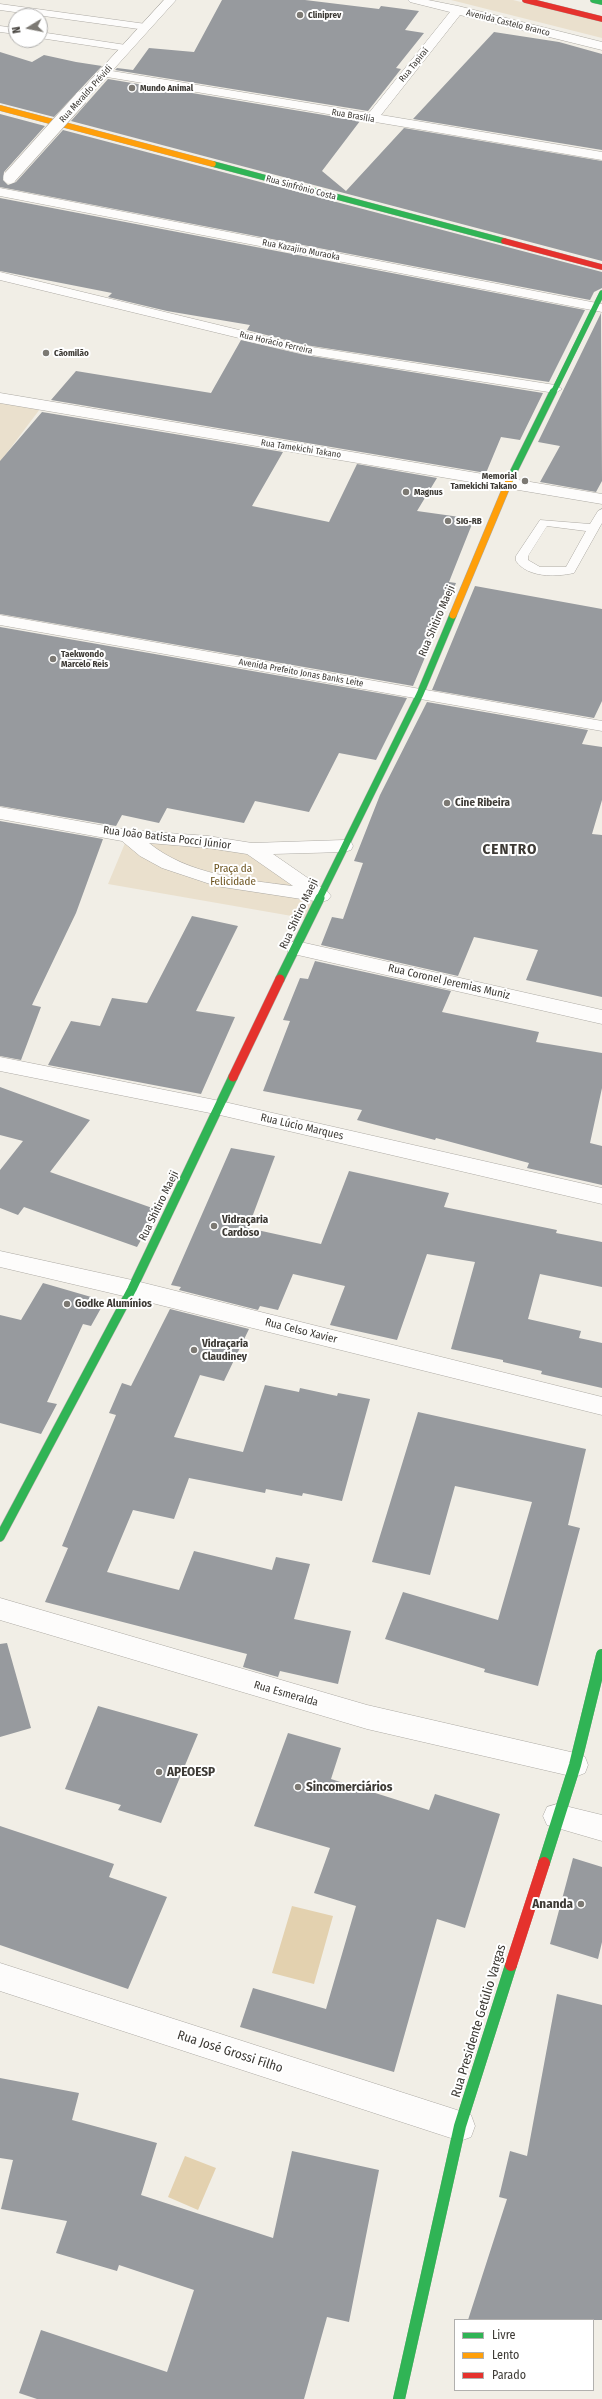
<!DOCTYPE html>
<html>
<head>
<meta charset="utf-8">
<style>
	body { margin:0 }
	#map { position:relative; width:602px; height:2399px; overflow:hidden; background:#f1eee6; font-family:"Fira Sans Condensed",sans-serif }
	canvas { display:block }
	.legend { position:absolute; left:454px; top:2319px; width:140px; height:72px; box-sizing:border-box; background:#fff; border:1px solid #b1b0ae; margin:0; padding:5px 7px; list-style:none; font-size:12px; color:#3d3a35 }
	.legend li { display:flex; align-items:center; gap:8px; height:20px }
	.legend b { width:20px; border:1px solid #b1b0ae }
	.north { position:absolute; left:8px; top:8px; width:40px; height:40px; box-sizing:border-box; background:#fff; border:1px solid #b1b0ae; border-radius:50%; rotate:260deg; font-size:11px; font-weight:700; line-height:16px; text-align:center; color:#3d3a35 }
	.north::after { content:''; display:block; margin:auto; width:14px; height:18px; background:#7c7973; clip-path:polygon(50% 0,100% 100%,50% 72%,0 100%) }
</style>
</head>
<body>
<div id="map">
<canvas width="602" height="2399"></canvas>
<ul class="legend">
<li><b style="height:5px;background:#30b455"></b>Livre</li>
<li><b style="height:5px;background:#ff9f0a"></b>Lento</li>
<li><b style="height:5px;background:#e5322d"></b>Parado</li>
</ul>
<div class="north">N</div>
</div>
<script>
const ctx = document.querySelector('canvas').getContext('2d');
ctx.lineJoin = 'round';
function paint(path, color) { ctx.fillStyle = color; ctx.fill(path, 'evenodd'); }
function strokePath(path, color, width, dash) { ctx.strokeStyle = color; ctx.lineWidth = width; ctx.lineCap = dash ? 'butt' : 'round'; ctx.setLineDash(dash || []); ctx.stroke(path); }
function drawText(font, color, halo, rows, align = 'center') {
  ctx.font = font + ' "Fira Sans Condensed",sans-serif'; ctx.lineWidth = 4; ctx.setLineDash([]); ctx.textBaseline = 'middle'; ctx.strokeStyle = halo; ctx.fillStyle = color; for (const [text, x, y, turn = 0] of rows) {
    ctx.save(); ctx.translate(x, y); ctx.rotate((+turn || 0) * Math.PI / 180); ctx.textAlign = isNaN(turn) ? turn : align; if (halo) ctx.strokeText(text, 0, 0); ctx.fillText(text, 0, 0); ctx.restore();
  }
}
paint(new Path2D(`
	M451,0H513L602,22V38Z
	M0,403L40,409L0,462Z
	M128,836L252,849L321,896L309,919L108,884Z`), '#eae0cd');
paint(new Path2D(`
	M292,1906L333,1916L314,1984L272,1973Z
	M185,2156L216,2168L198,2210L168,2197Z`), '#e3d1af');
paint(new Path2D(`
	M222,0H305L379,9L381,6L419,11L405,30L424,33L396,68L401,69L368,111L115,70L117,68L133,70L149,48L194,52Z
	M494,32L559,42L602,54V150L413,119Z
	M0,52L32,62L44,55L76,62L102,66L54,117L0,103Z
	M108,79L360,121L322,171L346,191L404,128L602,161V261L71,121Z
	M0,114L45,126L4,172L3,180L8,185L16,182L63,130L602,272V288L594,292L590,300L0,187Z
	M0,198L585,310L549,382L305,345L247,330L250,325L167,311L108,297L112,293L0,271Z
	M601,313L602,481L596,492L540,482L560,446L538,442Z
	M241,340L305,355L543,393L520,440L501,437L486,473L51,400L76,371L211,393Z
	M42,412L283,452L252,506L329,522L357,464L437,478L417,511L474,519L449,582L456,583L413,686L0,614V461Z
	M475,586L602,609V701L594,718L432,690Z
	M0,627L407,698L376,760L339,753L309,812L255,801L244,823L167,808L159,823L122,815L116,826L0,806Z
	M427,702L588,730L582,744L602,747V800L592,834L602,835V997L526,980L538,950L474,937L458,976L321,945L332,917L343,919L363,863L354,861L380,795Z
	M0,821L103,839L76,913L32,1005L41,1007L21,1060L0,1056Z
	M192,916L238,926L196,1011L235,1017L201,1094L48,1065L71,1021L100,1026L112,998L147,1003Z
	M315,961L451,991L442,1012L539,1032L536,1042L602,1053V1088L590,1143L602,1146V1185L527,1168L529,1163L436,1138L435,1140L357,1120L362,1110L263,1091L290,1021L283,1020L300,978L308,979Z
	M0,1087L90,1120L50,1172L158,1210L137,1247L24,1207L18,1215L0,1208V1170L23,1141L0,1135Z
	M231,1148L275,1156L248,1228L321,1244L349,1171L449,1193L444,1207L557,1230L556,1233L602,1242V1287L540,1274L528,1319L581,1331L579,1338L602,1343V1388L541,1374L542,1371L503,1362V1360L451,1349L475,1262L427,1254L397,1340L330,1325L345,1286L293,1274L278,1310L260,1306L258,1310L179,1290L181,1287L171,1285Z
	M43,1283L105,1301L91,1326L83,1324L47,1402L57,1404L41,1434L0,1423V1315L21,1320Z
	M170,1309L249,1329L224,1381L200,1375L174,1437L243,1452L265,1385L299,1392L300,1388L337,1396L338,1393L370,1399L342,1501L303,1493L302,1496L266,1489L265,1493L189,1478L174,1519L133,1510L107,1572L179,1590L194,1551L272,1570L276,1557L310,1564L294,1619L351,1631L338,1684L280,1671L278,1677L243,1667L247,1654L45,1602L68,1548L62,1546L116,1415L109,1413L122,1383L131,1386Z
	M418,1412L586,1449L568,1525L580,1528L538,1686L484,1672L485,1669L385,1639L403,1592L498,1620L532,1502L455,1486L430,1575L372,1562Z
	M7,1643L31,1728L0,1737V1644Z
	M98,1706L198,1734L161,1823L118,1810L121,1805L65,1789Z
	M288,1733L341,1748L331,1779L429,1810L435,1794L500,1814L465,1928L437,1919L394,2072L240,2027L253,1988L326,2009L356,1906L314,1893L330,1848L254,1826Z
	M0,1826L114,1864L109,1877L167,1897L128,1989L0,1945Z
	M573,1858L602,1867V1942L598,1959L550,1944Z
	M557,1994L602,2005V2320H468L507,2199L499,2197L510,2151L527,2156Z
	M0,2078L79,2093L72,2120L157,2143L141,2195L273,2238L292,2151L379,2170L349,2322L327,2317L304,2399H37L19,2393L41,2330L167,2372L194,2290L119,2265L117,2271L56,2253L67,2221L1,2209L13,2160L0,2158Z`), '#979a9e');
const lane = new Path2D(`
	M0,4L146,24L150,27L146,30L0,10Z
	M0,26L16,28V34L0,32Z
	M40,32L126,45L130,48L126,51L40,38Z
	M602,509V523L574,573C556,577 528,578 516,561V556L540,520L590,524L598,511ZM547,526L586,531L566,567H540L528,560V556Z`);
const street = new Path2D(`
	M164,0H176L112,71L369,113L450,12L410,2L408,0H428L458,6L602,42V50L460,15L381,115L602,152V160L107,77L85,101H77L75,98L77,95Z
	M0,188L602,304V312L0,196Z
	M0,272L305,346L555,385L562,389L555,393L305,354L0,280Z
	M0,393L602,494V504L0,403Z
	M0,615L602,721V731L0,625Z
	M0,807L128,830L208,836L252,843L344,840L351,842L353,846L351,850L344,852L273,854L328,892L331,896L328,900L321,902L216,886L162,868L140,856L122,841L0,819ZM149,843L208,848L247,854L293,886C245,880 188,875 149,843Z
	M296,941L602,1010V1024L289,953L286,948L289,943Z
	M0,1057L220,1101L602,1188V1204L220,1115L0,1071Z
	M0,1251L132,1280L602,1397V1415L132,1298L0,1267Z
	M0,1598L367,1705L575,1753L585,1757L588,1765L585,1773L575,1777L367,1729L0,1620Z
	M557,1804L602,1815V1841L547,1825L543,1816L547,1807Z
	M0,1963L460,2111L471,2115L475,2126L471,2137L460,2141L0,1991Z`);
const fastFar3 = new Path2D(`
	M593,0L602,2
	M213,164L504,241
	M553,393L602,293`);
const fastFar2 = new Path2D(`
	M509,481L553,392
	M319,899L420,694L453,615`);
const fastFar1 = new Path2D(`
	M280,979L320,898
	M0,1537L132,1289L233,1077`);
const fast = new Path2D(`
	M544,1863L575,1765L602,1655
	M399,2399L460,2126L511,1965`);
const slowFar1 = new Path2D(`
	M0,108L213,164`);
const slow = new Path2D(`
	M453,615L509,481`);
const jamFar2 = new Path2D(`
	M525,0L602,19
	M504,241L602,267`);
const jamFar1 = new Path2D(`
	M233,1077L280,979`);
const jam = new Path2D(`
	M511,1965L544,1863`);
strokePath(lane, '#adaaa4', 1);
strokePath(street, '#adaaa4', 1);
strokePath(fastFar3, '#adaaa4', 6);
strokePath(fastFar2, '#adaaa4', 8);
strokePath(fastFar1, '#adaaa4', 10);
strokePath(fast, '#adaaa4', 12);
strokePath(slowFar1, '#adaaa4', 6);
strokePath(slow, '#adaaa4', 8);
strokePath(jamFar2, '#adaaa4', 6);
strokePath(jamFar1, '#adaaa4', 10);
strokePath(jam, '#adaaa4', 12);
paint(lane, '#fdfcfb');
paint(street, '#fdfcfb');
strokePath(fastFar3, '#30b455', 5.5);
strokePath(fastFar2, '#30b455', 7);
strokePath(fastFar1, '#30b455', 9);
strokePath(fast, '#30b455', 12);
strokePath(slowFar1, '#ff9f0a', 5.5);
strokePath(slow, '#ff9f0a', 7);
strokePath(jamFar2, '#e5322d', 5.5);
strokePath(jamFar1, '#e5322d', 9);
strokePath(jam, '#e5322d', 12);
const streetBridge = new Path2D(`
	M10,177L81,98`);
strokePath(streetBridge, '#adaaa4', 14, []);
strokePath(streetBridge, '#fdfcfb', 13);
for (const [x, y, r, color] of [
	[300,15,4,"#7c7973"],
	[132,88,4,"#7c7973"],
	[46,353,4,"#7c7973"],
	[525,481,4,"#7c7973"],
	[406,492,4,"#7c7973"],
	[448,521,4,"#7c7973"],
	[53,659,4,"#7c7973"],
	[447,803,4,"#7c7973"],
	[214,1226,4,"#7c7973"],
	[67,1304,4,"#7c7973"],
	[194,1350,4,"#7c7973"],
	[159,1772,4,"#7c7973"],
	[298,1787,4,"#7c7973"],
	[581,1904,4,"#7c7973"]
]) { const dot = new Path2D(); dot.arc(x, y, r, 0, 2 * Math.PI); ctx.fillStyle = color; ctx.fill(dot); strokePath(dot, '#fff', 1.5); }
drawText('bold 9px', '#3d3a35', '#fff', [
	["Cliniprev",308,15],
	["Mundo Animal",140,88],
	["Cãomilão",54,353],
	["Memorial",517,476,"right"],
	["Tamekichi Takano",517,486,"right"],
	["Magnus",414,492],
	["SIG-RB",456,521],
	["Taekwondo",61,654],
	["Marcelo Reis",61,664]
], 'left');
drawText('9px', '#3d3a35', '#fff', [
	["Avenida Castelo Branco",508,23,14],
	["Rua Tapiraí",414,65,-51],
	["Rua Meraldo Prévidi",86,94,-48],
	["Rua Brasília",353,116,10],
	["Rua Sinfrônio Costa",301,188,15],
	["Rua Kazajiro Muraoka",301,250,11],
	["Rua Horácio Ferreira",276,343,13],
	["Rua Tamekichi Takano",301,449,9],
	["Avenida Prefeito Jonas Banks Leite",301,673,10]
]);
drawText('11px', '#3d3a35', '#fff', [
	["Rua Shitiro Maeji",437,621,-67],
	["Rua João Batista Pocci Júnior",167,838,7],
	["Rua Shitiro Maeji",299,914,-65],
	["Rua Coronel Jeremias Muniz",449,982,13],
	["Rua Lúcio Marques",302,1127,13],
	["Rua Shitiro Maeji",159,1206,-64],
	["Rua Celso Xavier",301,1331,14],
	["Rua Esmeralda",286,1694,16]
]);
drawText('bold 11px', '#3d3a35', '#fff', [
	["Cine Ribeira",455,803],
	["Vidraçaria",222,1220],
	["Cardoso",222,1233],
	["Godke Alumínios",75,1304],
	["Vidraçaria",202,1344],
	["Claudiney",202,1357]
], 'left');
drawText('11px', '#6c531e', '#fff', [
	["Praça da",233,869],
	["Felicidade",233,882]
]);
drawText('bold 13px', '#3d3a35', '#fff', [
	["APEOESP",167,1772],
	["Sincomerciários",306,1787],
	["Ananda",573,1904,"right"]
], 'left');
drawText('13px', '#3d3a35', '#fff', [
	["Rua Presidente Getúlio Vargas",479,2021,-73],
	["Rua José Grossi Filho",230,2052,18]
]);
ctx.letterSpacing = '1px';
drawText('bold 15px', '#3d3a35', '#fff', [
	["CENTRO",510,850]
]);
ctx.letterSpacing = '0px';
</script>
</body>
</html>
